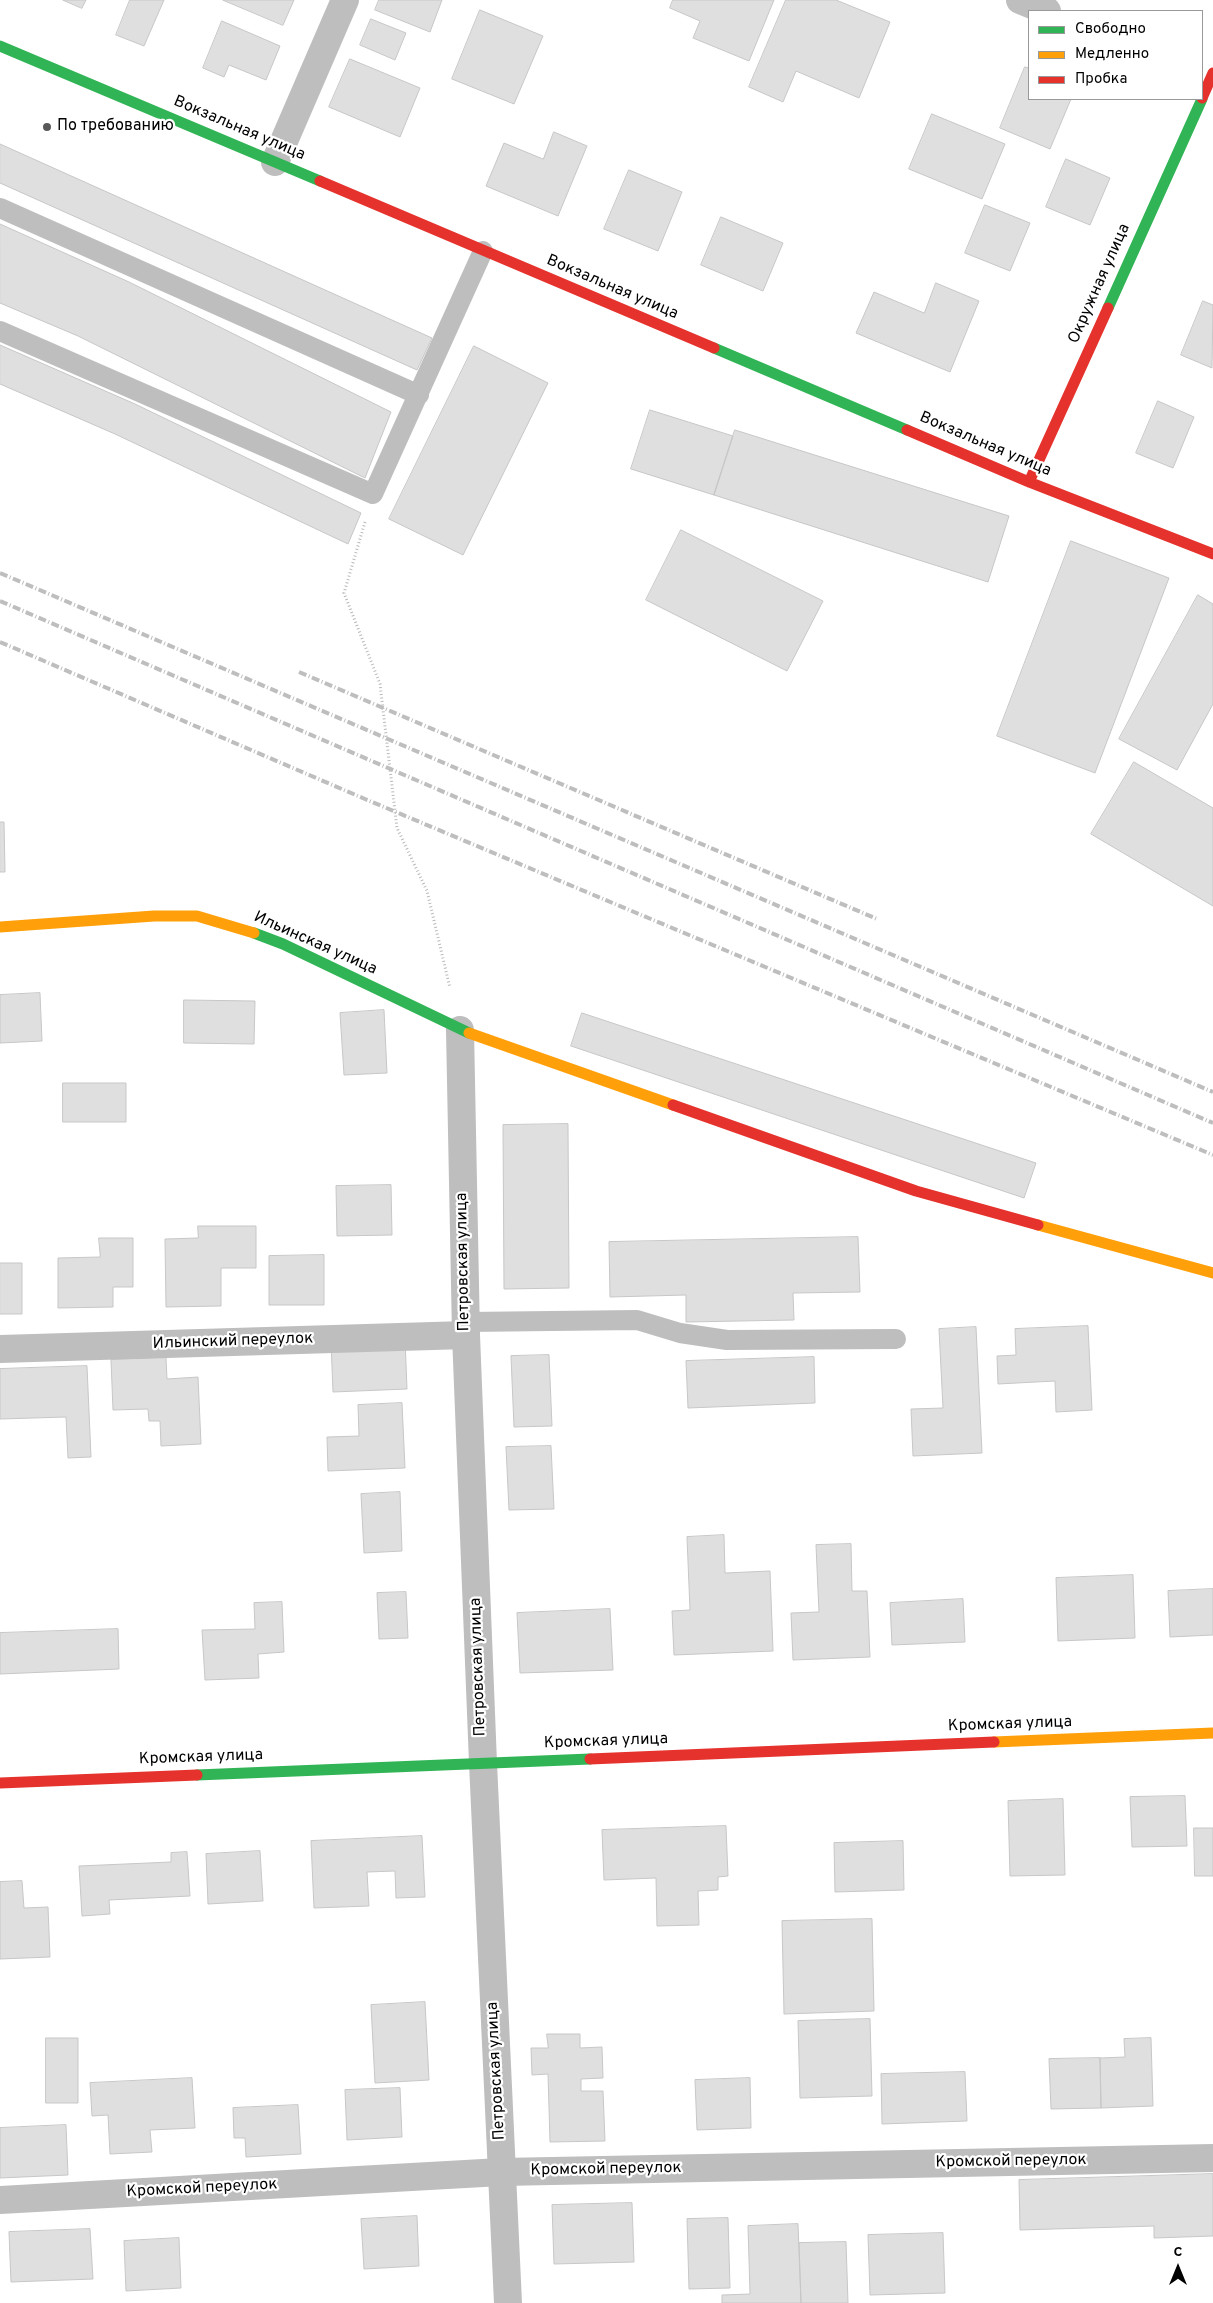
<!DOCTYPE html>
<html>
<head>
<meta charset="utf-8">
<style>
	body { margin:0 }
	#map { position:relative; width:1213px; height:2303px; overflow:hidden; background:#fff; font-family:Overpass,sans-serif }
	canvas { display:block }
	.legend { position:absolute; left:1028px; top:10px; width:175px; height:90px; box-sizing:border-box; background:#fff; border:1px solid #999; margin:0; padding:6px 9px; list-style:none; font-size:15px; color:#000 }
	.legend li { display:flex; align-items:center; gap:10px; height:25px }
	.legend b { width:25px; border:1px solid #999 }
	.north { position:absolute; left:1153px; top:2243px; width:50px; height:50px; -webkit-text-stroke:4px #fff; paint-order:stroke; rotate:0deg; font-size:14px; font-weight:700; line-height:20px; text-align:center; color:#000 }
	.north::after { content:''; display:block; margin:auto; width:18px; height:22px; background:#000; clip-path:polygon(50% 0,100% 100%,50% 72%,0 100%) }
</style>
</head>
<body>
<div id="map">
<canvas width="1213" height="2303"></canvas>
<ul class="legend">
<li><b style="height:6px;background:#30b455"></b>Свободно</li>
<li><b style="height:6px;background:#ff9f0a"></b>Медленно</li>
<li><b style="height:6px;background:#e5322d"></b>Пробка</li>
</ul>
<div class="north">С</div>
</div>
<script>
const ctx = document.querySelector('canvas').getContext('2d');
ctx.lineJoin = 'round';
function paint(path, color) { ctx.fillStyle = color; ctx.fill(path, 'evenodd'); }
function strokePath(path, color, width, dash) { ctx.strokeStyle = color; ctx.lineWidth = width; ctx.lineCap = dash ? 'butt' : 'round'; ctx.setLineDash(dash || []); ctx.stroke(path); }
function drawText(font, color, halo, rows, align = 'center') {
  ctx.font = font + ' Overpass,sans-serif'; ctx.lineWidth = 4.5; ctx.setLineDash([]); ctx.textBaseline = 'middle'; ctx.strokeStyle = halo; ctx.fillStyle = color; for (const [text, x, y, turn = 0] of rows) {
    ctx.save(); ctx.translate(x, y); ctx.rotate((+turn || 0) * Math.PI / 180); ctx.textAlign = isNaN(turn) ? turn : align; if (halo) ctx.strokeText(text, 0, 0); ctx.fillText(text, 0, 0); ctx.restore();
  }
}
const building = new Path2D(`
	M63,0H86L82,8Z
	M130,0H164L144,46L116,35Z
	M223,0H294L283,25Z
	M379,0H442L430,32L375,10Z
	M673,0H774L749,61L693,38L700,21L670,8Z
	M786,0H836L890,22L859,98L796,71L783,102L749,87Z
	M480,10L543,36L514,104L452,79Z
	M371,19L406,33L395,60L360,45Z
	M222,21L280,46L266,80L229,65L224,77L203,68Z
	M350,59L420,88L400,137L329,107Z
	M1025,67L1029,68V99H1071L1050,149L1000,128Z
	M932,114L1005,144L982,199L909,169Z
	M554,132L587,146L558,216L486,186L504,143L543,159Z
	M0,144L432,338L417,370L0,183Z
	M1066,159L1110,178L1090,225L1046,207Z
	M629,170L682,192L658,251L604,229Z
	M985,205L1030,223L1010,271L965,253Z
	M721,217L783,243L763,291L701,265Z
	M0,224L129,282L391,412L365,478L78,336L0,303Z
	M936,283L979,301L950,372L856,333L874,292L924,313Z
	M1203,301L1213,305L1212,368L1181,355Z
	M0,345L135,404L361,513L348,544L115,434L0,384Z
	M474,346L548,383L463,555L389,519Z
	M1158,401L1194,417L1173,468L1136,453Z
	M650,410L733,436L714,495L631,469Z
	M735,430L1009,516L988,582L714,495Z
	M681,530L823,601L787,671L646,600Z
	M1071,541L1169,578L1095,773L997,736Z
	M1198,595L1213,604V704L1177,770L1119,739Z
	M1134,762L1213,808V906L1091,834Z
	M0,822H4L5,872H0Z
	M40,993L42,1041L0,1043V995Z
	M184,1000L255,1001L254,1044L184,1043Z
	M384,1010L387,1073L344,1075L340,1013Z
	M582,1013L1036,1163L1024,1198L571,1046Z
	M63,1083H126V1122H63Z
	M568,1124L569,1288L504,1289L503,1125Z
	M391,1185L392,1235L337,1236L336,1186Z
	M198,1226H256V1268H221V1306L166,1307L165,1239L198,1238Z
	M858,1237L860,1292L793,1293L794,1320L686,1322V1295L610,1297L609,1242Z
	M99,1238H133V1287H113V1307L58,1308V1258L100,1257Z
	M324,1255V1305H269V1256Z
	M0,1263H22V1314H0Z
	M1088,1326L1092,1410L1056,1412L1055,1381L998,1384L997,1356L1016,1355L1015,1329Z
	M976,1327L982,1453L913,1456L911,1409L943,1408L939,1329Z
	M405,1339L407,1389L333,1392L331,1342Z
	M549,1355L552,1426L514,1427L511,1356Z
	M814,1357L815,1403L688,1408L686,1361Z
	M166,1358L167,1379L198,1377L201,1444L161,1446L160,1421H149L148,1409L113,1410L111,1360Z
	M87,1366L91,1457L68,1458L66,1417L0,1419V1369Z
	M402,1403L405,1468L328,1471L327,1437L359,1436L358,1405Z
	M551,1446L554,1509L509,1510L506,1447Z
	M400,1492L402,1551L364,1553L361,1494Z
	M724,1535L725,1573L770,1571L773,1651L674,1655L672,1611L690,1610L687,1537Z
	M851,1544L852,1591H867L870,1657L793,1660L791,1613L819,1612L816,1545Z
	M1133,1575L1135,1638L1058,1641L1056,1578Z
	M1213,1589V1635L1170,1637L1168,1591Z
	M406,1592L408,1638L379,1639L377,1593Z
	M963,1599L965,1642L892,1645L890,1603Z
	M282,1602L284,1652L258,1654L259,1678L205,1680L202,1630L255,1629L254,1603Z
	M610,1609L613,1670L520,1673L517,1613Z
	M118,1629L119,1669L0,1674V1633Z
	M1185,1796L1187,1846L1132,1847L1130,1797Z
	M1063,1799L1065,1875L1010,1876L1008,1801Z
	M726,1826L728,1876L718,1877V1890L698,1891L699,1925L657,1926L656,1878L604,1880L602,1830Z
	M1194,1828H1213V1876H1195Z
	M422,1836L425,1897L396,1898L395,1871L367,1872L369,1906L314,1908L311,1841Z
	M903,1841L904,1890L835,1892L834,1843Z
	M260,1851L263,1901L208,1904L206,1854Z
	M187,1852L190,1896L109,1900L110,1914L82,1916L79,1866L171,1862V1853Z
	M22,1881L24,1908L48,1907L50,1957L0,1959V1882Z
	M872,1919L874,2011L784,2014L782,1921Z
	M425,2002L429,2080L375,2083L371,2005Z
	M870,2019L872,2096L800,2098L798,2021Z
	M547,2034H580V2048L602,2047L603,2078L581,2079V2091H603L605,2141L550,2142L548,2074L532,2075L531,2048H548Z
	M46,2038H78V2103H46Z
	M1151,2038L1153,2106L1101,2108L1100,2058L1125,2057L1124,2039Z
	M1100,2058L1101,2108L1051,2109L1049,2059Z
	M965,2072L967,2121L882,2124L881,2074Z
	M192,2078L195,2128L150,2130L152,2152L110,2154L108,2115L92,2116L90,2083Z
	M750,2078L751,2128L697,2130L695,2080Z
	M400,2088L402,2137L347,2140L345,2090Z
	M298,2105L301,2154L246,2157L245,2138H234L233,2108Z
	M66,2125L68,2175L0,2178V2128Z
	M1213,2174V2236L1154,2238V2226L1020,2230L1019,2180Z
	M632,2203L634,2262L554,2264L552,2205Z
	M417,2216L419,2266L364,2269L361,2219Z
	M728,2218L730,2288L689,2289L687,2219Z
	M798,2224L801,2303H722V2295L750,2294L748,2226Z
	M90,2229L93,2279L11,2282L9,2232Z
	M943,2233L945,2293L870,2295L868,2235Z
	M179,2238L181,2288L126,2291L124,2241Z
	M846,2242L848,2303H801L799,2243Z`);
paint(building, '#dfdfdf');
strokePath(building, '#c7c7c7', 1);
strokePath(new Path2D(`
	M365,522L344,593L380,684L397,828L427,891L450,988`), '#b9b9b9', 3, [1, 2.5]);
strokePath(new Path2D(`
	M0,208L419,395
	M0,331L373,494L483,251
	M466,1322L637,1320L680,1333L727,1340L896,1339`), '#bebebe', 20);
strokePath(new Path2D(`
	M1020,0L1047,11
	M275,162L345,0
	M460,1030L466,1335L483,1763L508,2303
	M0,1349L466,1335
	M0,2200L501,2172L1213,2158`), '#bebebe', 28);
strokePath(new Path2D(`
	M0,46L320,181
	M1108,308L1202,99
	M714,348L907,430
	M254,933L283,944L469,1033
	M197,1775L590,1759`), '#30b455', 11);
strokePath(new Path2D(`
	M0,927L154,916H197L254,933
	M469,1033L673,1105
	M1038,1225L1213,1273
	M994,1742L1213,1733`), '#ff9f0a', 11);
strokePath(new Path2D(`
	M1202,98L1213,73
	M320,181L714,348
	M907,430L1029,482L1213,554
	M1029,482L1108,308
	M673,1105L916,1191L1038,1225
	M590,1759L994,1742
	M0,1783L197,1775`), '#e5322d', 11);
strokePath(new Path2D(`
	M0,573L1213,1092
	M0,601L1213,1123
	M0,642L365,799L1213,1155
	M299,672L877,919`), '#bebebe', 4, [8, 2.5, 1, 2.5]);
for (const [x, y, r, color] of [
	[47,127,5,"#595959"]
]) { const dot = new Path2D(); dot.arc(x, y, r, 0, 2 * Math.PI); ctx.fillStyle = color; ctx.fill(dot); strokePath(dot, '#fff', 2); }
drawText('16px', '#000', '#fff', [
	["По требованию",57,127]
], 'left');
drawText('16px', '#000', '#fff', [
	["Вокзальная улица",239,129,23],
	["Окружная улица",1100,284,-66],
	["Вокзальная улица",612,288,23],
	["Вокзальная улица",985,445,23],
	["Ильинская улица",315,944,24],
	["Петровская улица",464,1262,-91],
	["Ильинский переулок",233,1342,-2],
	["Петровская улица",479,1667,-92],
	["Кромская улица",1010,1725,-2],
	["Кромская улица",606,1742,-2],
	["Кромская улица",201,1758,-2],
	["Петровская улица",497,2071,-93],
	["Кромской переулок",1011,2162,-1],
	["Кромской переулок",606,2170,-1],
	["Кромской переулок",202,2189,-3]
]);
</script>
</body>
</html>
